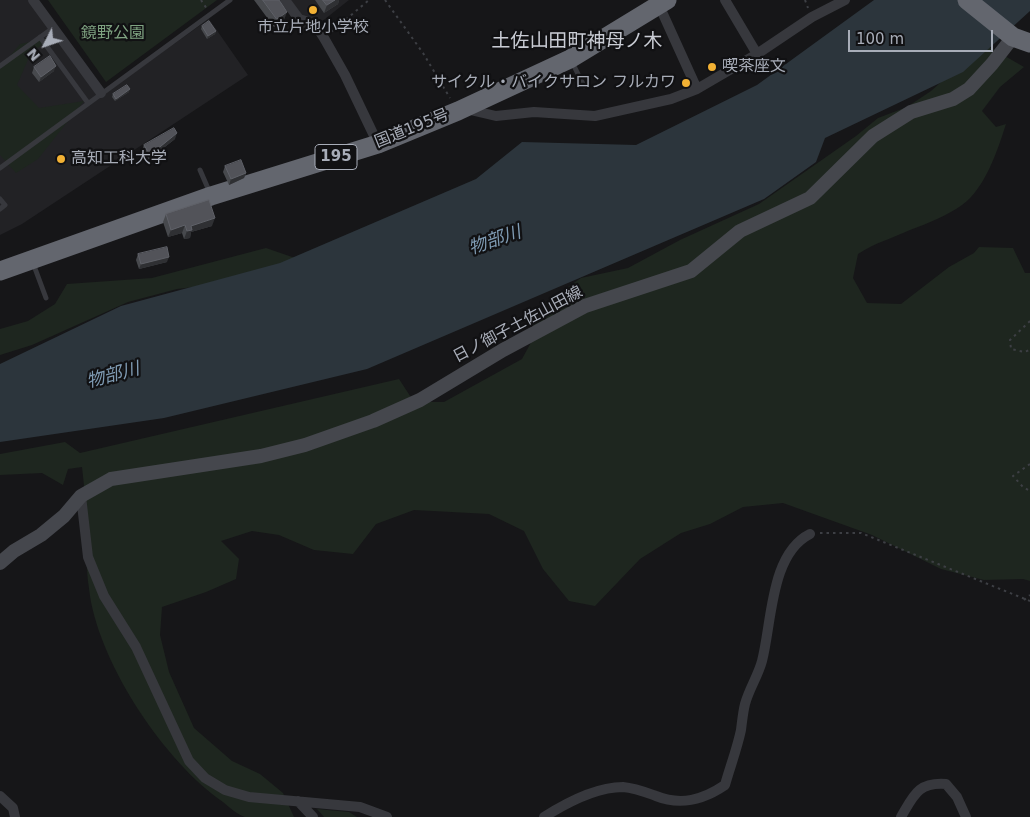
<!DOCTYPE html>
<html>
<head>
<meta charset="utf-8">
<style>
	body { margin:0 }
	#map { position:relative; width:1030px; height:817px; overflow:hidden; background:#161618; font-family:"DejaVu Sans",sans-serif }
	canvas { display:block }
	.north { position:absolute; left:20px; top:20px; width:50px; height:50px; -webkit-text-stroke:4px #111113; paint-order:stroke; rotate:229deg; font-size:14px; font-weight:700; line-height:20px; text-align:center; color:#a8adb8 }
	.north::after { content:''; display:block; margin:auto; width:18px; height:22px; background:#a8adb8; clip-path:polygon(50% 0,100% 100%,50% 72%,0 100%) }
	.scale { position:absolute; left:848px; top:30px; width:145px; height:22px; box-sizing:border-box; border:2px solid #a8adb8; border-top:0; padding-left:6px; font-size:15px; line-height:18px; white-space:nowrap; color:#a8adb8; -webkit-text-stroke:4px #111113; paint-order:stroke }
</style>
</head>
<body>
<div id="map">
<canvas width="1030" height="817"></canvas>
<div class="north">N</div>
<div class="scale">100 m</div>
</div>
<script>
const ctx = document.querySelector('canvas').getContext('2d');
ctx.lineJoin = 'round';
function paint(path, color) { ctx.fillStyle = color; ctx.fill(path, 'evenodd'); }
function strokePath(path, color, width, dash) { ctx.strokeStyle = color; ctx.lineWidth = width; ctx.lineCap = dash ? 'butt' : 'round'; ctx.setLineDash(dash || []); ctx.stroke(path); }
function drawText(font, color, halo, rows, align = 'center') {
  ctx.font = font + ' "DejaVu Sans","Noto Sans JP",sans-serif'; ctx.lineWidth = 4.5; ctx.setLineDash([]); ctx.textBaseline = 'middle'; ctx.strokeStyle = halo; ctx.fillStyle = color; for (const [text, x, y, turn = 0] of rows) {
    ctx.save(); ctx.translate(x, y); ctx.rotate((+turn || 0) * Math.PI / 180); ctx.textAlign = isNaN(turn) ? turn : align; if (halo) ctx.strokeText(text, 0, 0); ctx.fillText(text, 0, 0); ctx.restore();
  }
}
paint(new Path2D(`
	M0,0H37L105,93L209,19L248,75L22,224L0,235Z
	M283,0H349L325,19L304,32Z`), '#222225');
paint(new Path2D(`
	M48,0H217L106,82Z
	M49,38L30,55L17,85L39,108L84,101L38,159L16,173L0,155V68L20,44Z
	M984,44L1024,67L1000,87L982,111L996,127L1006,124C998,149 985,189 962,205C948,215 927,224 910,230C891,239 876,242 858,254L853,278L867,303L901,304L949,267L974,253L979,247L1013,248L1025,273H1030V581L1023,579L984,580L941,569L872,535L783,503L743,507L710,524L681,533L640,559L595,606L569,601L543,569L524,531L489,514L414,510L376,524L353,554L314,550L279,535L252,531L221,541L239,559L236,579L206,592L162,607L160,635L169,672L194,728L232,761L260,774L283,793L294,817C279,817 260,817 245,817C238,815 229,807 223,802C165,762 101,666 90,596C83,553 88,510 82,467L68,469L63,485L42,473L0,475V454L65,442L80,453L399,379L414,402H444L522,359L534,337L532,312L581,278L628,268L680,240L759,204L856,136L878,118L907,107L931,91Z
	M266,248L295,258L272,272L219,284L177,289L128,302L32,345L0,355V329L28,321L55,304L67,284L152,278Z
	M317,809L349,812L357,817H324Z`), '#1e261f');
paint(new Path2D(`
	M874,0H1030V11L963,72L825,138L816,162L764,199L367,369L164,418L0,442V364L121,306L280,263L476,179L522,142L636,145L757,85Z`), '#2c353c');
strokePath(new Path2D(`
	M201,0L207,9
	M385,0L423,53L450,98
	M805,0L808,8
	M331,32L369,0
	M1030,321L1010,340L1011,349L1024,352L1030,350
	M1030,464L1013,476L1023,487L1030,491
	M820,533H861L1030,601
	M1024,600L1030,595`), '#3d3f44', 2, [2.5, 4]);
strokePath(new Path2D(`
	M40,37L88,103
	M572,62L584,86
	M0,66L53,28
	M0,168L230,0
	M200,170L210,193
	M0,199L5,205L0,209
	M33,263L46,298`), '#37383d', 5);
strokePath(new Path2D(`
	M33,0L101,93
	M285,0L299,19L315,24L324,38L345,75L378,144
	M725,0L757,54
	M656,5L663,14L697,89
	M466,109L496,116L534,112L595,116L671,99L697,89L757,54L812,17L845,0
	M81,496L88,557L104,596L136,647L189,761L205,778L225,790L249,797L360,807L387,817
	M0,796L13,808L15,817
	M298,801L313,817
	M544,817C566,803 596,787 623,787C635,788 645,792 656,796C681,806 703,800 725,785C730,767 737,749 741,730C742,722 743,712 745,704C749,689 758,676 762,661C772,623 770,554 810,534
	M901,817C914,795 918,782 946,784L957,797L966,817`), '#37383d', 10);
strokePath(new Path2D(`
	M0,563L14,551L41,535L64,516L81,496L111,479L261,456L305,445L373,421L420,400L503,350L585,306L691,271L740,231L810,198L873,136L911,112L953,99L969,89L992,64L1013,37`), '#45474d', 14);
strokePath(new Path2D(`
	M967,0L1013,37L1030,43
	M0,271L211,196L378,144L458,111L570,59L667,0`), '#63666e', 19);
paint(new Path2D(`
	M254,0H279L284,20L274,27Z
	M315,0H339L338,4L324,13Z
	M202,26L216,31L215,34L207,39L201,29Z
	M34,67L54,71L39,82L32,73Z
	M129,92L115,101L112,97L113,94Z
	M175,139L148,160L142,150L144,145Z
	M225,166L246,173L244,178L229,185L223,172Z
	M166,214L212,226L191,232L190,238L184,239L182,233L168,237L163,222Z
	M138,254L167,262L139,269L136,260Z`), '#47494d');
paint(new Path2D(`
	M335,0H339L338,4L324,13L327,5Z
	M287,12L284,20L274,27L277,19Z
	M216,31L215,34L207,39L208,36Z
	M56,66L54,71L39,82L41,77Z
	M130,89L129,92L115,101L116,99Z
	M177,133L175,139L148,160L150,155Z
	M246,173L244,178L229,185L231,179Z
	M215,218L212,226L191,232L190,238L184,239L187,231L191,226Z
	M185,225L182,233L168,237L171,230Z
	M169,257L167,262L139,269L141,264Z`), '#2f3033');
const building = new Path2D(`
	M263,0H279L287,12L277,19Z
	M323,0H335L327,5Z
	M209,21L216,31L208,36L202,26Z
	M50,56L56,66L41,77L34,67Z
	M127,85L130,89L116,99L113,94Z
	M174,128L177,133L150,155L144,145Z
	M241,160L246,173L231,179L225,166Z
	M209,200L215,218L191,226L192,230L187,231L185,225L171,230L166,214Z
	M167,247L169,257L141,264L138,254Z`);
paint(building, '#525359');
strokePath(building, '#5f6168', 1);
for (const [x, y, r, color] of [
	[313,10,5,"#f2b134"],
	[712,67,5,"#f2b134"],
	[686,83,5,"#f2b134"],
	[61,159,5,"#f2b134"]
]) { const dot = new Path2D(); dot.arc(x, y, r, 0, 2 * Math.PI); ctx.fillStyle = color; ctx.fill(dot); strokePath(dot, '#111113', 2); }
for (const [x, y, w] of [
	[336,157,42]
]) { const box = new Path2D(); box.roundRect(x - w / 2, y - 12.5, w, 25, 4); ctx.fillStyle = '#111113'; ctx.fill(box); strokePath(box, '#a8adb8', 1); }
drawText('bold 15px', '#a8adb8', null, [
	["195",336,157]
]);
drawText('16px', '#a8adb8', '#111113', [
	["市立片地小学校",313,28,"center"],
	["喫茶座文",722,67],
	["サイクル・バイクサロン フルカワ",676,83,"right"],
	["高知工科大学",71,159]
], 'left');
drawText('16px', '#7fa381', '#111113', [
	["鏡野公園",113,34]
]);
drawText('16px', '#a8adb8', '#111113', [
	["国道195号",412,129,-22],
	["日ノ御子土佐山田線",518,325,-28]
]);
drawText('italic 18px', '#7f9bb3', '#111113', [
	["物部川",495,241,-19],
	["物部川",113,376,-15]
]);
drawText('19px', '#c9ccd4', '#111113', [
	["土佐山田町神母ノ木",577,42]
]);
</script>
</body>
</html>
